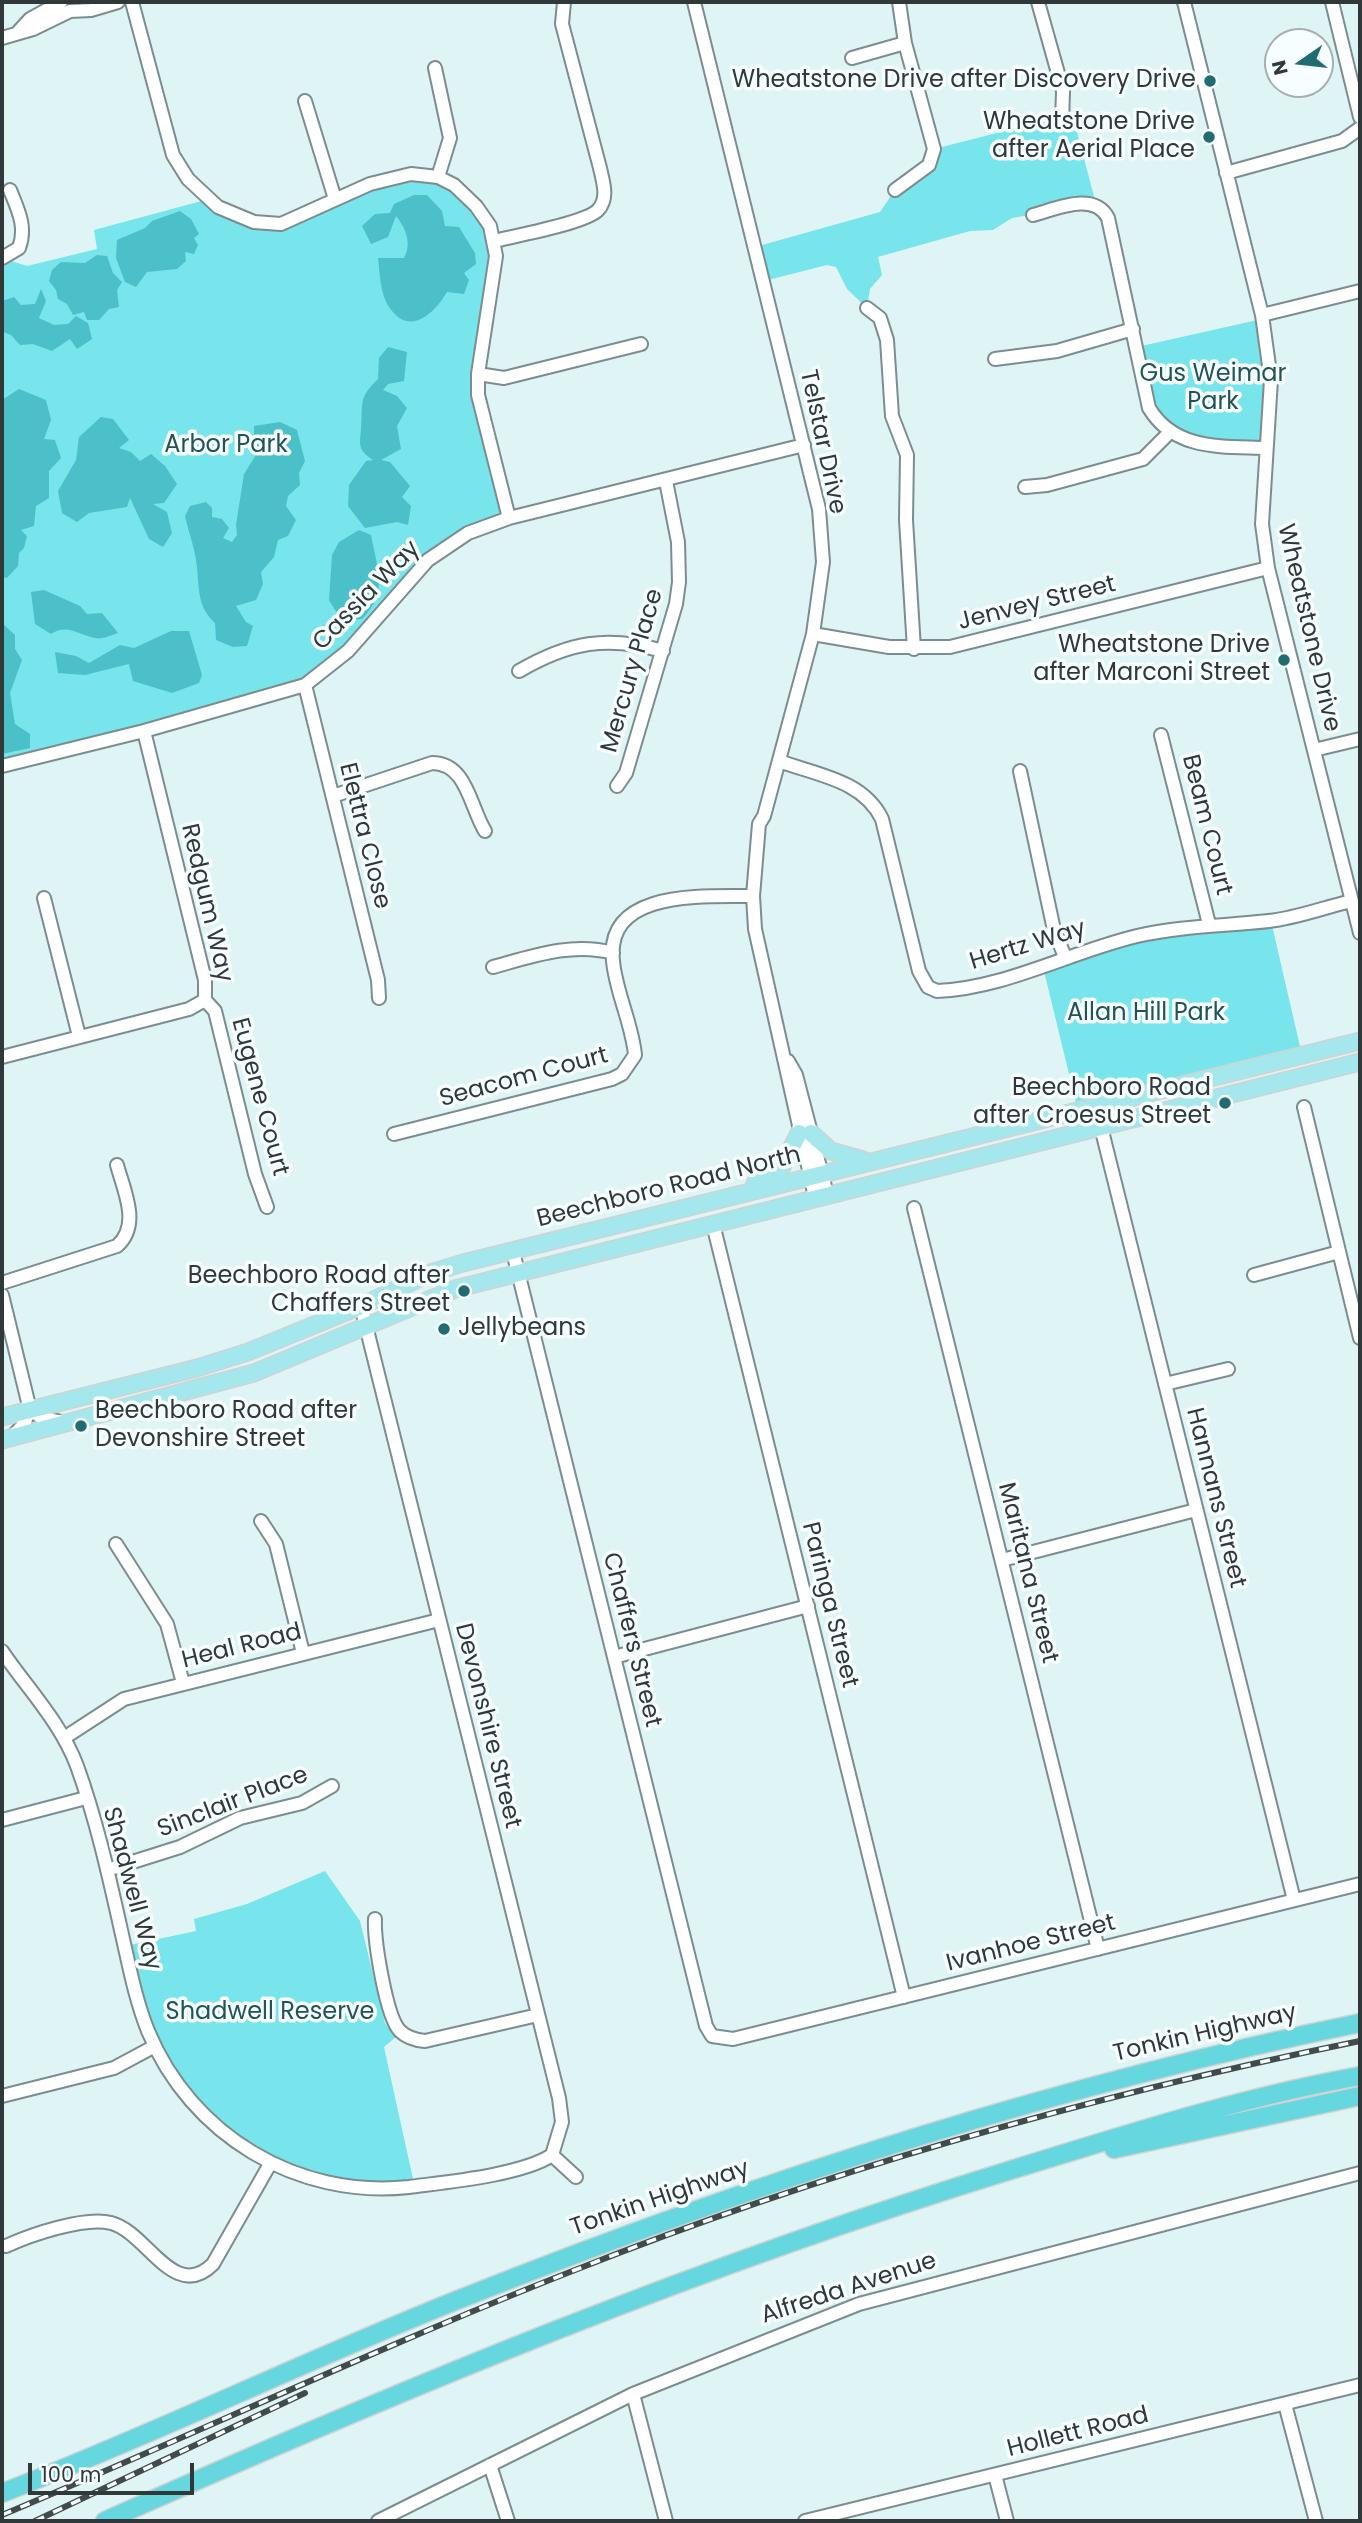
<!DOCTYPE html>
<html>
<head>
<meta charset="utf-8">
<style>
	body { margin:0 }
	#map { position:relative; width:1362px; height:2523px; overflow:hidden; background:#dff4f5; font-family:Poppins,sans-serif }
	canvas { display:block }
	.frame { position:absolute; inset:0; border:4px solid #303839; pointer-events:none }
	.north { position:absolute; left:1264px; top:28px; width:70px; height:70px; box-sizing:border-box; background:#f6feff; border:2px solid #a7afb0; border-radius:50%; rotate:256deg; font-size:19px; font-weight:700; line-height:28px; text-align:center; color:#303839 }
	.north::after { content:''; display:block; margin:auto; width:24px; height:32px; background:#216c71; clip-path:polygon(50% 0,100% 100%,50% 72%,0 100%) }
	.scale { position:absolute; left:28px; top:2463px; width:166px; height:32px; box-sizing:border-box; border:4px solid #303839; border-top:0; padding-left:9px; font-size:21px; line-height:24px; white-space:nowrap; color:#303839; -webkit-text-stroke:5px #f6feff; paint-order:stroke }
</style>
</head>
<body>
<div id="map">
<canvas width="1362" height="2523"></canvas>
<div class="frame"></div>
<div class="north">N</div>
<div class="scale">100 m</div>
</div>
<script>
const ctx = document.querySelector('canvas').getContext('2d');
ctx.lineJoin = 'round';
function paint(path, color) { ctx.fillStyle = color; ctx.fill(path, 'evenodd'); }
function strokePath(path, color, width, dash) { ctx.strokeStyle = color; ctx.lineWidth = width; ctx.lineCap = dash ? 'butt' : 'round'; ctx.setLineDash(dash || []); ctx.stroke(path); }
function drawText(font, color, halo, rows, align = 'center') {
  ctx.font = font + ' Poppins,sans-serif'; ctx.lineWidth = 7; ctx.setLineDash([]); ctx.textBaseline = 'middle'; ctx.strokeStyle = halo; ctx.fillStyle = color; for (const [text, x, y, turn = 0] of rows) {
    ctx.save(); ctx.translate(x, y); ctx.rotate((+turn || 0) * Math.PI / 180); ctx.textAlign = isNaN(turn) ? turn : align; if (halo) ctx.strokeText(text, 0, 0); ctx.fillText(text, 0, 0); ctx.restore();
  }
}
paint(new Path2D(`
	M1040,122L1062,124L1077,132L1096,204L1012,218L993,230L970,231L878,257L882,275L870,289L867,308L847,289L836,267L827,265L764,281L755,247L880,212L895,190L929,165L934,149Z
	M411,174L454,185L494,241L478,374L509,518L456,540L318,676L2,766V258L27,266L97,249L94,230L209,199L268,224Z
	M1262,319L1270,363L1266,448L1201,445L1154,417L1137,347Z
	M1271,921L1302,1055L1078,1111L1043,967L1101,945Z
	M325,1871L360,1921L385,2023L396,2037L384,2047L413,2179C307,2194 207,2136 160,2042C144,2011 138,1978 130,1945L196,1931L194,1919L247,1904Z`), '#78e4eb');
paint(new Path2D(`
	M414,195H427L442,211L445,226L459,227L475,253L476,264L464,273L469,280L464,294L447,292C436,311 412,336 392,311C380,297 380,274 378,258H404C412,244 406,228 396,216L388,237L371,244L362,226L375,214L390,213L394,204Z
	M180,211L191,219L199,234L194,238L198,245L194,254L185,252L186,261L177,269L147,272L136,287L125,282L116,258L117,240L145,228L152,221Z
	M97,255L107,256L113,273L122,282L117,290L119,307L109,309L99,320H87L84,312L73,315L67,304L58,299L56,290L49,281L52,270L61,262L85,263Z
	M41,289L46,301L39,318L54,325L68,324L76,316L88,323L92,339L77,349L70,339L52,351L33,344L20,345L11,335L3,332L2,301L14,297L21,305L35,304Z
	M388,347L407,352L404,381L388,384L383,390L397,396L407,408L397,426L401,449L381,460L390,462L410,486L402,497L411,506L408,525L397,522L365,528L348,506L349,485L366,461L373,460C357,449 360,445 361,428C363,403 358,398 378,379L379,358Z
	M19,389L46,400L51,420L44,439L55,440L61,458L49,471V498L36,506L34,526L21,530L27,536L24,548L19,553L18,566L7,578L2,577V400Z
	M101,417L113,419L129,440L119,448L131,452L140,461L151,454L165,466L177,484L164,503L153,504L167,512L172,533L163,547L149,539L130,498L127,507L89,513L77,522L62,513L58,491L76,460L79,437Z
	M280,422L297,430L305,461L299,473L300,485L288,496L286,506L296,520L288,536L278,540L274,557L261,572L263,584L256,600L236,606L246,622L253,626L247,646L233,647L216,640L215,623C195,605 200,584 196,560C194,545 188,531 185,516L190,506L206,502L212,508V517L222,519L229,528L223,538L232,542L237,535L236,525L244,474L259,450L254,441V426Z
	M359,530L371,535C377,568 389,593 362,619L341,620L329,600L332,555L339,542Z
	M44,590L80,606L87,614L102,613L118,633C111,635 102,640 95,638C79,635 67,623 51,634L35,624L31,592Z
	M2,623L15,635V649L22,660L10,693L15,724L30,734V748L2,754Z
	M171,631H189L202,675L199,683L172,693L133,681L129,664L85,675L58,673L55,652L76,656L89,663L120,645L134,648Z`), '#4cc0c8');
const minor = new Path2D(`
	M132,2L173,155L188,179L218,207L254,222L281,224L370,184L411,174L438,177L454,185L476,206L490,226L496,256L478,374V395L509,518
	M694,2L819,509L823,562L813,634L764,816L759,824L753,896L755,929L815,1197
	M1038,2L1063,91L1062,124
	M1184,2L1262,315L1271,380L1262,524L1268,568L1360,933
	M1332,2L1360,117
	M19,31L30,19L61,2
	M2,38L33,29L70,11L91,10L118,2
	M852,58L905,43
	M435,68L450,138L438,177
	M305,101L335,199
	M1226,173L1342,141L1360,128
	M895,190L929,165L934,149L905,43L899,2
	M1033,215C1056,209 1094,191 1108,218L1149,408C1175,451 1222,446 1266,448
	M494,241C514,236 586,223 598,210C609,198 603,182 600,168L562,24L564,2
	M2,258L19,248C27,227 18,210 10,190
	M867,308L880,318L887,340L892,416L907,455L906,520L914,649
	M1262,315L1360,291
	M995,359L1057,351L1133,329
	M478,374L504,378L641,344
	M1025,487L1047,485L1143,459L1170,432
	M813,634L889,647H950L1268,568
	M519,671C569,642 607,635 663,651
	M305,685L378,980L379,998
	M1161,735L1209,924
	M1314,750L1360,739
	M779,761C817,775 863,780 882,819L919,971L928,987L937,991C1006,988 1070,952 1137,936C1181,926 1225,926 1269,921C1297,918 1325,907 1352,901
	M2,766L144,731L305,685L348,651L428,560L468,533L509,518L804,445
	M1020,771L1054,930L1065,957
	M617,786L626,773L676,604L679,582L678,542L666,481
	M333,796L432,763C467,763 470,807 485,831
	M44,898L79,1036
	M493,967C533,956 572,942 613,953
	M205,1000L215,1011L255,1174L267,1207
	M2,1057L189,1009L205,1000V980L144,731
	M788,1061L796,1075L827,1194
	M1096,1107L1294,1900
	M1304,1107L1360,1338
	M394,1134L612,1079L622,1074L635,1055C632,1023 616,993 613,961C605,888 706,897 753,896
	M914,1208L1098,1949
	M713,1224L904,1997
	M513,1252L706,2026L712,2036L733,2039L1360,1884
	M1254,1275L1339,1252
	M2,1283L117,1246C141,1225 124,1191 117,1165
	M2,1295L30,1410
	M1165,1384L1228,1369
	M30,1410L42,1418L62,1422
	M11,1438L24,1424L30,1410
	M261,1521L276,1544L303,1653
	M116,1544L167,1624L183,1683
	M1002,1560L1196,1510
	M2,1651C27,1688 61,1723 77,1766C97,1821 110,1881 123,1939C130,1970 136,2001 148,2031C191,2135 297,2199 409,2187C447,2182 522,2175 552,2155L562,2122L559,2098L361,1306
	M614,1657L808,1606
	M64,1738L124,1699L439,1620
	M2,1820L86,1798
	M107,1870L180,1847L240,1818L302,1803L332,1786
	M375,1919C374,1940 386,2017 400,2031C407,2038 415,2040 425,2041L538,2015
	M2,2096L114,2068L155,2046
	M552,2155L576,2177
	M6,2246C30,2235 85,2216 111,2223C147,2232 174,2303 213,2264L270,2164
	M633,2394L666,2521
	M1285,2404L1316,2521
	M490,2465L508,2521
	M995,2475L1007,2521
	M378,2521L633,2394L859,2304L1360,2173
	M805,2521L1360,2385`);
const major = new Path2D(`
	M811,1133L831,1151L863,1160
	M755,1183L782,1167L799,1133
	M2,1417L197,1368L248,1352L361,1306L433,1272L463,1263L1360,1041
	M2,1440L254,1373L455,1289L1360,1062`);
const highway = new Path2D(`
	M1114,2149L1360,2096
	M2,2493C155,2434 302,2362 455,2301C748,2184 1051,2086 1360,2023
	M105,2521C401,2389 701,2265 1011,2170C1125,2135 1242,2097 1360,2076`);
strokePath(minor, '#7b8d8f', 16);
strokePath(major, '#d1d3d3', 19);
strokePath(highway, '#d1d3d3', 21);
strokePath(minor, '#fff', 12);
strokePath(major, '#a4e7ec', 16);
strokePath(highway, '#67d7df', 18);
const rail = new Path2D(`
	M2,2515C193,2435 381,2346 575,2270C828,2170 1094,2095 1360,2041
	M35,2521L305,2393`);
strokePath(rail, '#424b4c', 6);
strokePath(rail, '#f6feff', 3.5, [10]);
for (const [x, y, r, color] of [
	[1210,81,7,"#216c71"],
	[1209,137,7,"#216c71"],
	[1284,660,7,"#216c71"],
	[1225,1103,7,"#216c71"],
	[464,1291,7,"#216c71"],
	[444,1329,7,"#216c71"],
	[81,1426,7,"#216c71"]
]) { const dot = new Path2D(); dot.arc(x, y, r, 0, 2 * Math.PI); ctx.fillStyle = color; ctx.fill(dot); strokePath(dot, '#f6feff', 2.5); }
drawText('24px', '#303839', '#f6feff', [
	["Wheatstone Drive after Discovery Drive",1196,81],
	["Wheatstone Drive",1195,123],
	["after Aerial Place",1195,151],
	["Wheatstone Drive",1270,646],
	["after Marconi Street",1270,674],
	["Beechboro Road",1211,1089],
	["after Croesus Street",1211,1117],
	["Beechboro Road after",450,1277],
	["Chaffers Street",450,1305],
	["Jellybeans",458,1329,"left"],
	["Beechboro Road after",95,1412,"left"],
	["Devonshire Street",95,1440,"left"]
], 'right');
drawText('24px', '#215357', '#f6feff', [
	["Gus Weimar",1213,375],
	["Park",1213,403],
	["Arbor Park",226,446],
	["Allan Hill Park",1146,1014],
	["Shadwell Reserve",270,2013]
]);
drawText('24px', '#303839', '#f6feff', [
	["Telstar Drive",822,442,78],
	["Cassia Way",367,596,-46],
	["Jenvey Street",1037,604,-14],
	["Wheatstone Drive",1308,628,77],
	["Mercury Place",633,671,-74],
	["Beam Court",1206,825,76],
	["Elettra Close",364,836,76],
	["Redgum Way",206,903,77],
	["Hertz Way",1028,946,-17],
	["Seacom Court",524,1078,-15],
	["Eugene Court",259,1097,75],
	["Beechboro Road North",669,1188,-14],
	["Hannans Street",1215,1498,76],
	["Maritana Street",1027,1573,76],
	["Paringa Street",829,1605,76],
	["Chaffers Street",631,1640,76],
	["Heal Road",242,1647,-14],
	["Devonshire Street",487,1726,76],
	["Sinclair Place",233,1803,-21],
	["Shadwell Way",131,1889,75],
	["Ivanhoe Street",1031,1944,-14],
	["Tonkin Highway",1205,2034,-13],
	["Tonkin Highway",660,2199,-19],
	["Alfreda Avenue",849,2289,-18],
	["Hollett Road",1078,2433,-14]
]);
</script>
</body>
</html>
